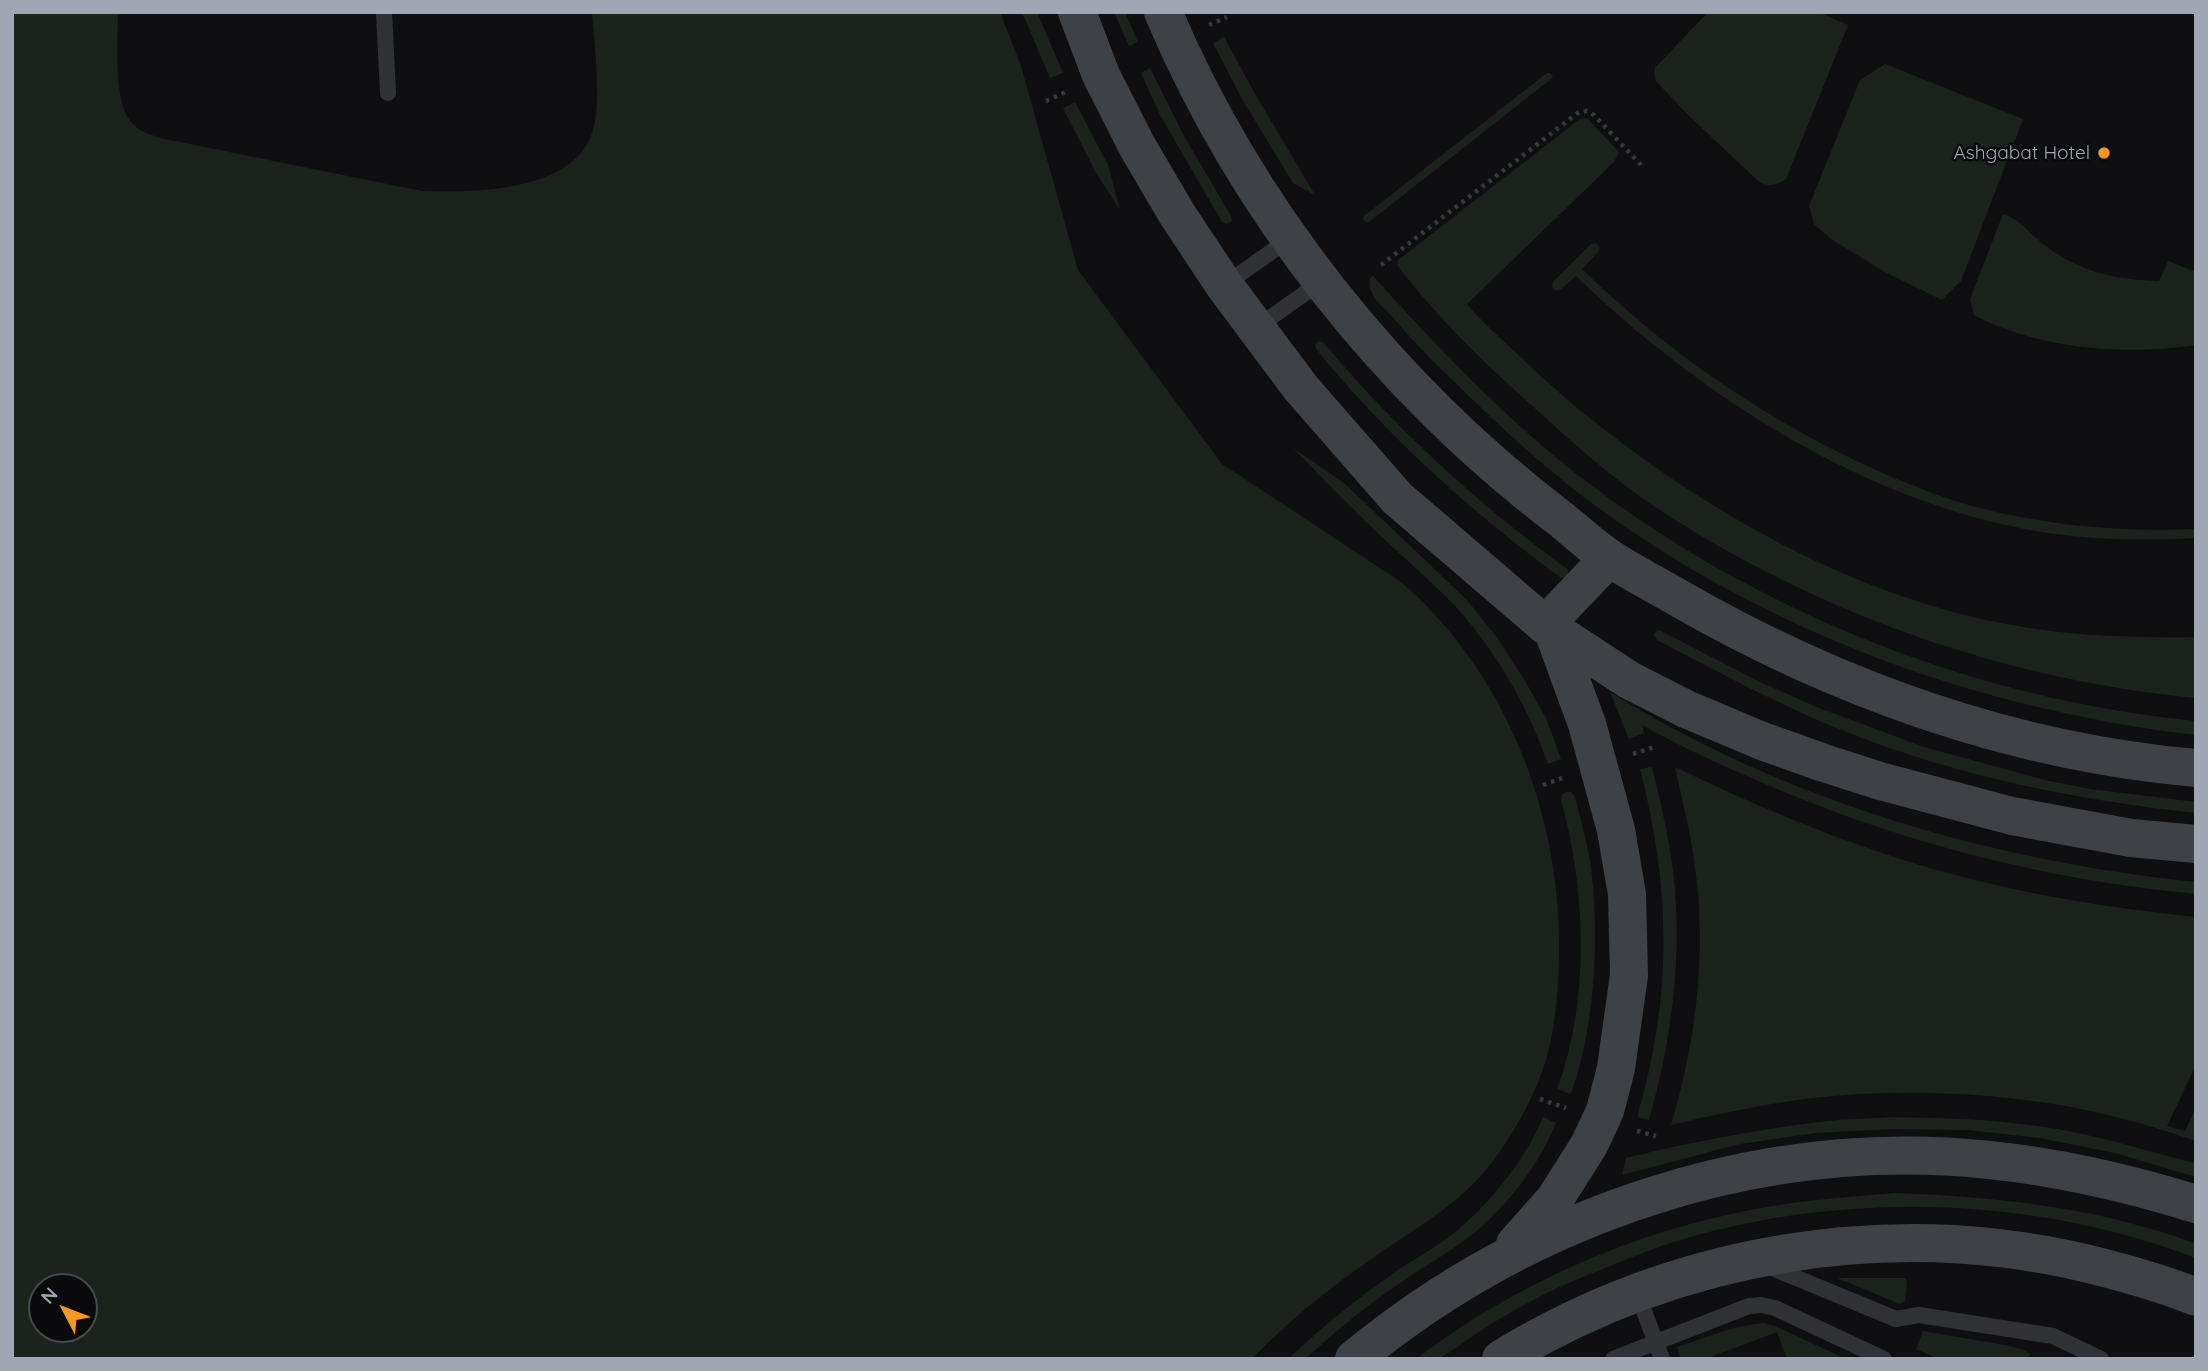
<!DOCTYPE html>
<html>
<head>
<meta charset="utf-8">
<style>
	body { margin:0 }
	#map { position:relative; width:2208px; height:1371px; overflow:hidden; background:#0f0f11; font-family:Quicksand,sans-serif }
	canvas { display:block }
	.frame { position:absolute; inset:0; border:14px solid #a0a7b2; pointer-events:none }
	.north { position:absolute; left:28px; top:1273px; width:70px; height:70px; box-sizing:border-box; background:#0a0a0c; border:2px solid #46494e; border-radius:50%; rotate:312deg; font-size:19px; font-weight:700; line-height:28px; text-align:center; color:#a0a7b2 }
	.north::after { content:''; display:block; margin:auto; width:24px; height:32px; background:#f79620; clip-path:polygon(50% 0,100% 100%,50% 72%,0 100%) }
</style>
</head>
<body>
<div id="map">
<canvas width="2208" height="1371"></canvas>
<div class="frame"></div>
<div class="north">N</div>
</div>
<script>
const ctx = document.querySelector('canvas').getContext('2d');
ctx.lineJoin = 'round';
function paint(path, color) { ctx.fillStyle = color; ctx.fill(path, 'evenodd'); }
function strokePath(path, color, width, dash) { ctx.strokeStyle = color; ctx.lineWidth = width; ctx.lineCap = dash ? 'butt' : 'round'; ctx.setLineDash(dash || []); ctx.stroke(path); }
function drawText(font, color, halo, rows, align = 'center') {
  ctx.font = font + ' Quicksand,sans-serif'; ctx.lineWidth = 5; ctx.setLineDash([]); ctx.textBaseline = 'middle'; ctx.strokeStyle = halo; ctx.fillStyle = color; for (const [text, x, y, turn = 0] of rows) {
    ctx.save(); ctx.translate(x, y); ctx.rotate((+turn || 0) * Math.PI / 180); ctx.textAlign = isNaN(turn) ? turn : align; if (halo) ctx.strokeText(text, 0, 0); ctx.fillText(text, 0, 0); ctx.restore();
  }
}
paint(new Path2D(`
	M12,12H118C118,40 113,101 131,122C138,131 149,134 160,138L422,191C472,193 569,192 591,136C603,107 594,44 592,12H1000L1021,66L1078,270L1222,464L1401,582C1508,674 1563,820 1559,959C1558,996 1555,1034 1543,1069C1531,1104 1509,1141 1486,1170C1455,1207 1413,1230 1374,1257C1331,1287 1288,1321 1252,1359H12ZM42,1287H84V1329H42Z
	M1022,12H1037L1063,73L1050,78Z
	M1114,12H1125L1138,42L1129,46Z
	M1708,12H1818L1848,25L1786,179C1777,186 1767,187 1758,181L1687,114L1656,81L1654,73L1655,68Z
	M1224,37L1254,92L1315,195L1293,183L1242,99L1213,43Z
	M1885,64L2023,119L1961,281L1942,300L1885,272L1831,239L1814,224L1809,206L1860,80Z
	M1150,68L1184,136L1231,216L1232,221L1227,224L1222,222L1160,115L1141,73Z
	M1547,73H1550L1553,76L1551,79L1369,222H1365L1363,219L1364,216Z
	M1075,102L1108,165L1120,210L1095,171L1063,108Z
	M1585,118L1588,119L1619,152L1614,162L1467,304C1480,320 1497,335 1512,349C1540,376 1569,402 1600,426C1715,517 1860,597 2006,624C2068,636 2132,638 2196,637V698C2009,680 1827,617 1669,516C1618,484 1573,443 1529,403C1481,360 1436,316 1397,265L1398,260L1580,119Z
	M2003,214C2021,220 2027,231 2042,243C2076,271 2115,280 2159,281L2168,261L2196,272V345C2127,356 2037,349 1974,315L1970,299Z
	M1596,243L1600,247L1598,252L1582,269C1673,358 1782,431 1899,480C1922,489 1946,499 1969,505C2044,526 2119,532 2196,529V538C2146,541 2097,540 2048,533C1871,506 1702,398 1576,276L1561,289L1556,291L1552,287L1553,282L1591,244Z
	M1373,276C1440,350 1510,424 1591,485C1763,615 1980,700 2196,721V735C2148,730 2102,721 2055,711C1884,673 1721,601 1581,495C1532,457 1487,414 1443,371C1424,353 1406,333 1389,313C1383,307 1375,301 1372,293C1369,288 1369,283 1370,278Z
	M1319,341L1324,343C1396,429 1477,503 1567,569L1569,574L1566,578H1561C1470,511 1387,436 1316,349L1315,344Z
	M1293,448L1344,483L1466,599L1496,636L1525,681L1546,718L1561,759L1548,764C1528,707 1497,653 1457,608C1435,585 1411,564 1387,542C1355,511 1324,480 1293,448Z
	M1659,630L1760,682L1819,708L1924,747L2045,780L2090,789L2196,802V813C2077,800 1961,777 1849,733C1783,707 1720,673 1657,640L1654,634Z
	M1610,692C1785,801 1992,861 2196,882V894C2045,880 1895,841 1756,780C1717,763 1679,746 1642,725L1644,733L1629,739Z
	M1652,767C1660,801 1669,836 1673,871C1683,954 1672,1040 1649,1120L1637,1117C1673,996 1671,890 1640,769Z
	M1675,767C1779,817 1887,861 2000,886C2065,901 2130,910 2196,917V1065L2167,1126L2185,1131L2196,1108V1141C2172,1133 2148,1125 2124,1119C2026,1093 1913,1087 1812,1098C1764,1104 1717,1114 1671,1125C1696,1042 1707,953 1695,867C1691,833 1682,800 1675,767Z
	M1566,792H1571L1575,797C1580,818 1586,839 1590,860C1600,934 1596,1023 1571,1094L1557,1089C1590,1002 1586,889 1561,800L1562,795Z
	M1543,1117L1556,1123C1539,1165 1508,1205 1473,1234C1448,1254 1419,1269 1393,1288C1362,1309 1333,1334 1305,1359H1288C1318,1331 1350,1304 1384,1280C1402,1266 1423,1255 1442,1242C1483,1213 1524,1163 1543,1117Z
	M1892,1117C1941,1118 1989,1119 2038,1126C2090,1133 2140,1149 2190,1162L2196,1164V1177L2115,1153L2040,1138L1967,1130L1891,1129L1815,1133L1740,1144L1622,1175L1626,1158C1687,1143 1749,1131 1811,1123C1838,1119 1865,1119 1892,1117Z
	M1895,1193C1999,1197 2098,1207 2196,1244V1258C2036,1197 1854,1191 1690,1237C1649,1249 1610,1266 1571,1282C1540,1295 1510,1312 1482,1330C1472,1336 1446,1356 1437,1359C1432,1361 1422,1359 1416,1359C1514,1284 1635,1231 1756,1209C1802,1200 1848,1197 1895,1193Z
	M1837,1278H1905L1907,1282L1905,1301L1900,1304Z
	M1764,1323L1775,1326L1846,1359H1787L1777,1332L1705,1359H1681L1677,1347C1705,1338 1735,1325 1764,1323Z
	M1923,1331L2010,1346L2024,1350L2030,1354L2028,1359H1938L1916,1349Z`), '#1c231c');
strokePath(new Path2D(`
	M1209,25L1227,17
	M1046,101L1068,91
	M1381,265L1579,112L1587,111L1594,115L1641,165
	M1633,754L1657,746
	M1543,785L1562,778
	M1540,1099L1566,1108
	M1637,1131L1656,1136`), '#36393d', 4.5, [3.5, 5]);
strokePath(new Path2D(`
	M384,12L388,93
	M1224,285L1291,238
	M1256,328L1322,281
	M1765,1265L1896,1319L1919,1315L2053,1336L2101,1359
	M1637,1292L1662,1359
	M1613,1359L1749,1306L1761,1305L1775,1308L1884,1359`), '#303236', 16);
strokePath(new Path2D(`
	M1077,12L1101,75L1137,146L1177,214L1224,285L1301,388L1397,498L1545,625L1629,680L1686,709L1762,741L1824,763L1880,781L2012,816L2131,838L2196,844
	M1163,12C1247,210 1388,387 1558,517C1575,530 1592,547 1611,559C1631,572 1654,584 1675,596C1834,688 2011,752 2196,768
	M1545,625L1609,558
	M1515,1244L1555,1199L1589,1145L1605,1111L1616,1068L1629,975L1627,894L1616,830L1587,724L1553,631
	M1354,1359C1530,1214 1760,1136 1989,1160C2060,1167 2128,1183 2196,1204
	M1501,1359C1676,1252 1890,1216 2089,1264C2125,1273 2162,1283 2196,1297`), '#3e4146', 38);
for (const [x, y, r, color] of [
	[2104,153,7,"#f79620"]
]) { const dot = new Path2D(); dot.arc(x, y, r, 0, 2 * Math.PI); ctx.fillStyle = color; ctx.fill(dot); strokePath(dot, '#0a0a0c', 2.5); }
drawText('19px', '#a0a7b2', '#0a0a0c', [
	["Ashgabat Hotel",2090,153]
], 'right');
</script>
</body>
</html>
